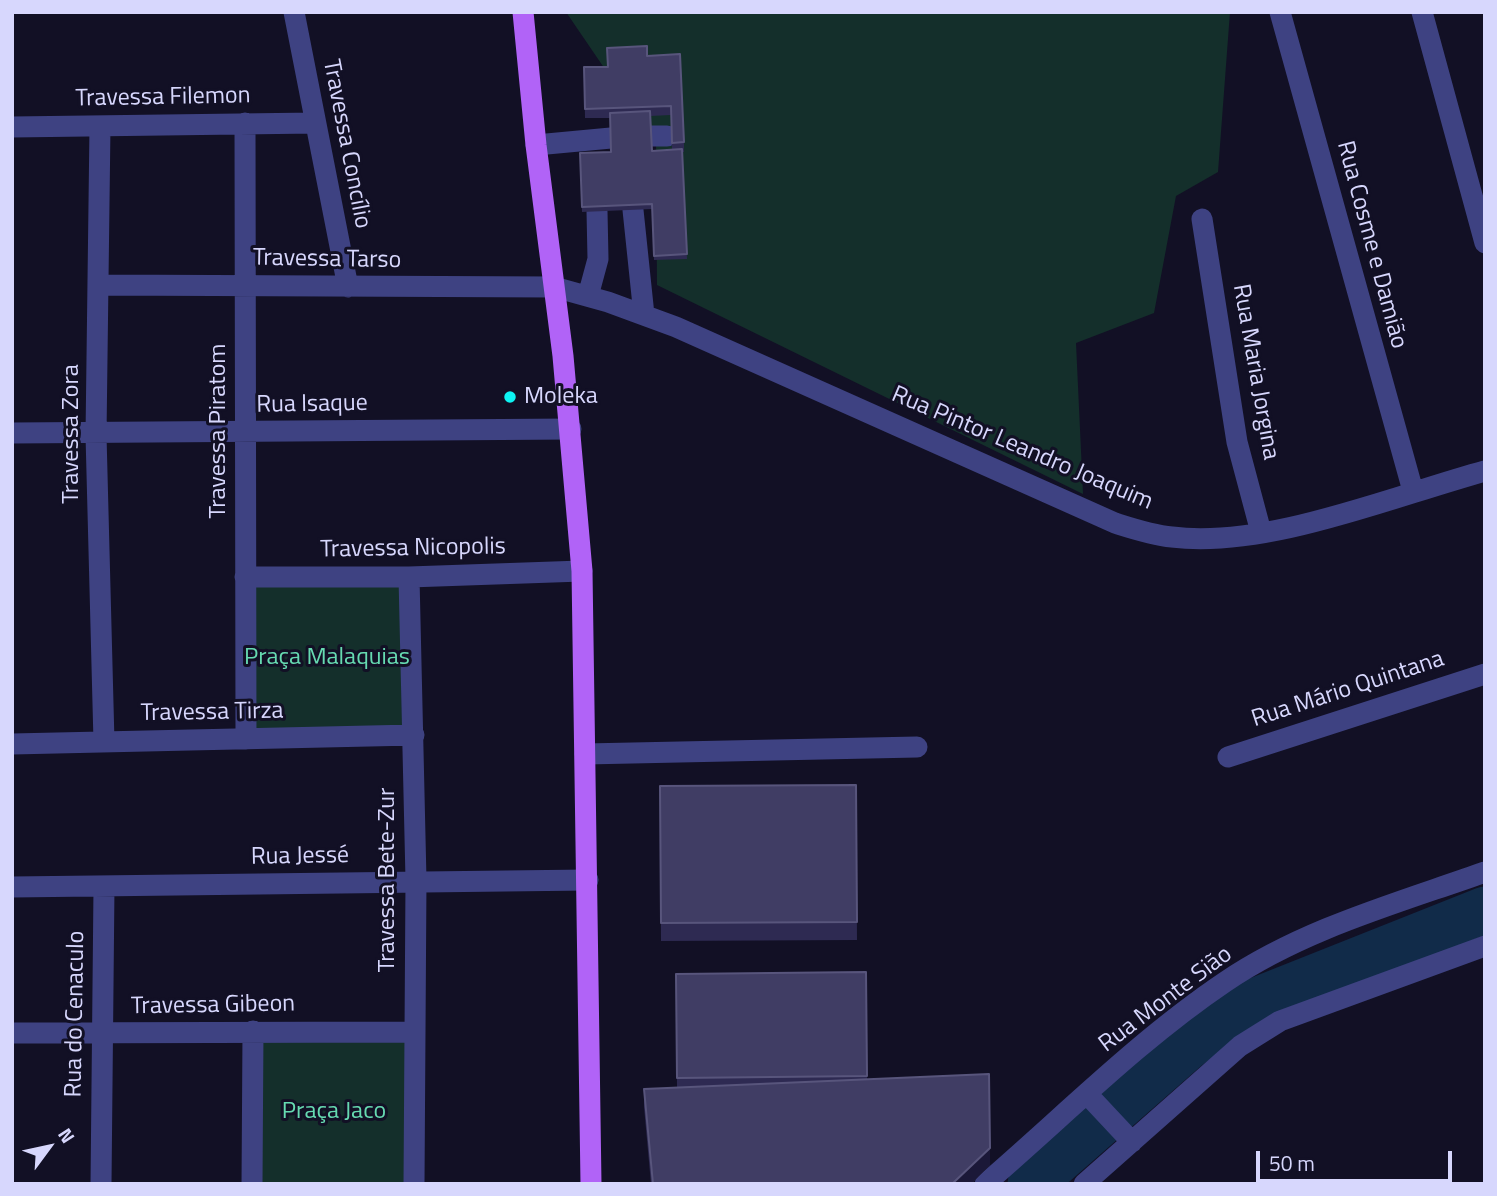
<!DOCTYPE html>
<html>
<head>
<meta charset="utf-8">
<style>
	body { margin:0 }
	#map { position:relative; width:1497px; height:1196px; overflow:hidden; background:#121025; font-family:"Titillium Web",sans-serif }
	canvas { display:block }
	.frame { position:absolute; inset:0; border:14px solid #d7d7fd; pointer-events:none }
	.north { position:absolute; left:14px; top:1112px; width:70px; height:70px; -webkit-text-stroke:5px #121025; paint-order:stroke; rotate:57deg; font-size:19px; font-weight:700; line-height:28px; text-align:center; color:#d7d7fd }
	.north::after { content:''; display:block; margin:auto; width:24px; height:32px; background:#d7d7fd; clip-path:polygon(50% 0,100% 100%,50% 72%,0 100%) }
	.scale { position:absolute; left:1256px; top:1151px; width:196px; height:32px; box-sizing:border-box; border:4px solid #d7d7fd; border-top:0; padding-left:9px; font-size:21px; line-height:24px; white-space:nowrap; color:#d7d7fd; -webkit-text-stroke:5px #121025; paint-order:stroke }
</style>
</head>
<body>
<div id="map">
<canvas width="1497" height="1196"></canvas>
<div class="frame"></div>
<div class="north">N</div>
<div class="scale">50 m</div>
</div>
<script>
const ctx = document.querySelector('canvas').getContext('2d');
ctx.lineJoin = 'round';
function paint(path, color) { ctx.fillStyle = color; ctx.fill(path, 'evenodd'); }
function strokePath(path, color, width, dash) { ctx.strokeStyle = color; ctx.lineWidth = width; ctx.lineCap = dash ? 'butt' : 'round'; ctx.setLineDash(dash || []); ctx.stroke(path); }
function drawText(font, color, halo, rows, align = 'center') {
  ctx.font = font + ' "Titillium Web",sans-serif'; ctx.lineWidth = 6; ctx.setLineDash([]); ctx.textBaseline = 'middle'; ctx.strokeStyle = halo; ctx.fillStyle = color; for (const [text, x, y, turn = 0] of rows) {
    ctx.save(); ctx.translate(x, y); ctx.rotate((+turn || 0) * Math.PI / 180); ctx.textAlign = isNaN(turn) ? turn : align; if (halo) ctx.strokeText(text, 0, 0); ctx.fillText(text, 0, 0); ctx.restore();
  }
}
paint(new Path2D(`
	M566,12H1230L1218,172L1176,196L1154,313L1076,343L1083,494L657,285L656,144Z
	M253,586H401L402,731H254Z
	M260,1041H407L408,1184H261Z`), '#142f2b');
strokePath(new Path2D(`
	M1031,1184L1187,1047L1241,1007L1485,910`), '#112b49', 47);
strokePath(new Path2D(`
	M294,12L348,287
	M1280,12L1413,491
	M1422,12L1485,243
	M245,123L246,739
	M100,126L96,435L104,742
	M12,127L315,123
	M651,136H667
	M536,145L611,138
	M633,210L644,315
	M1202,219L1237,442L1261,532
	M99,285L554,287L608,302L676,327L1115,523C1134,529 1152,535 1172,537C1266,549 1393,496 1485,471
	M588,296L598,259L597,211
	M12,433L571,429
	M245,577H409L582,571
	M409,577L416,880L414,1184
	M12,744L414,735
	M585,754L917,747
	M1228,757L1485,674
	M12,887L588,880
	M12,1033L414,1032
	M1088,1095L1132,1142
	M101,1184L104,887
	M252,1184L253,1031
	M985,1184C1064,1116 1139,1040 1225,982C1303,929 1398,903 1485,872
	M1084,1184L1240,1046L1280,1021L1485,946`), '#3e4282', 21);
strokePath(new Path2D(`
	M523,12L536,145L563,356L582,571L591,1184`), '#b163f7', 21);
paint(new Path2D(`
	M680,54L684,142V152H682L687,259L654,260L652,209L582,212L580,153L611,152L610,118H585L584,67H607L647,56ZM671,115L672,150L652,151L650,116Z
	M856,785L857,940L661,941L660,786Z
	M866,972L867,1080L990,1165L971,1184H651L644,1107V1089L677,1088L676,974Z`), '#2e2a52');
paint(new Path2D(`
	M990,1148V1165L971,1184H952Z`), '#1b1838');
const building = new Path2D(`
	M647,46V56L680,54L684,142L672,143L671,106L585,109L584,67H608L607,48Z
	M650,111L652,151L682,149L687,254L654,256L652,204L582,207L580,153L611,152L610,113Z
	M856,785L857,922L661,923L660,786Z
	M866,972L867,1076L677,1078L676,974Z
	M989,1074L990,1148L952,1184H653L644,1089Z`);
paint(building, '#403d64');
strokePath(building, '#58557c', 2);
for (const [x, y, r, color] of [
	[510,397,7,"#0df3f3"]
]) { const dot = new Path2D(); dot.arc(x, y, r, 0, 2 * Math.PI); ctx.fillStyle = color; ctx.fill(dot); strokePath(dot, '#121025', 2.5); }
drawText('24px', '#d7d7fd', '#121025', [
	["Travessa Filemon",163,98,-1],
	["Travessa Concílio",346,144,79],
	["Rua Cosme e Damião",1371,245,75],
	["Travessa Tarso",327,260,1],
	["Rua Maria Jorgina",1255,372,80],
	["Rua Isaque",312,405,-1],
	["Travessa Piratom",219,431,-90],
	["Travessa Zora",72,434,-90],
	["Rua Pintor Leandro Joaquim",1022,449,23],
	["Travessa Nicopolis",413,549,-1],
	["Rua Mário Quintana",1348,690,-18],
	["Travessa Tirza",212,713,-1],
	["Rua Jessé",300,857,-1],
	["Travessa Bete-Zur",388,880,-90],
	["Rua Monte Sião",1166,1000,-37],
	["Travessa Gibeon",213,1006,-1],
	["Rua do Cenaculo",76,1014,-89]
]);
drawText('24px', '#d7d7fd', '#121025', [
	["Moleka",524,397]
], 'left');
drawText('24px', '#66dab1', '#121025', [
	["Praça Malaquias",327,658],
	["Praça Jaco",334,1112]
]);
</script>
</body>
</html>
